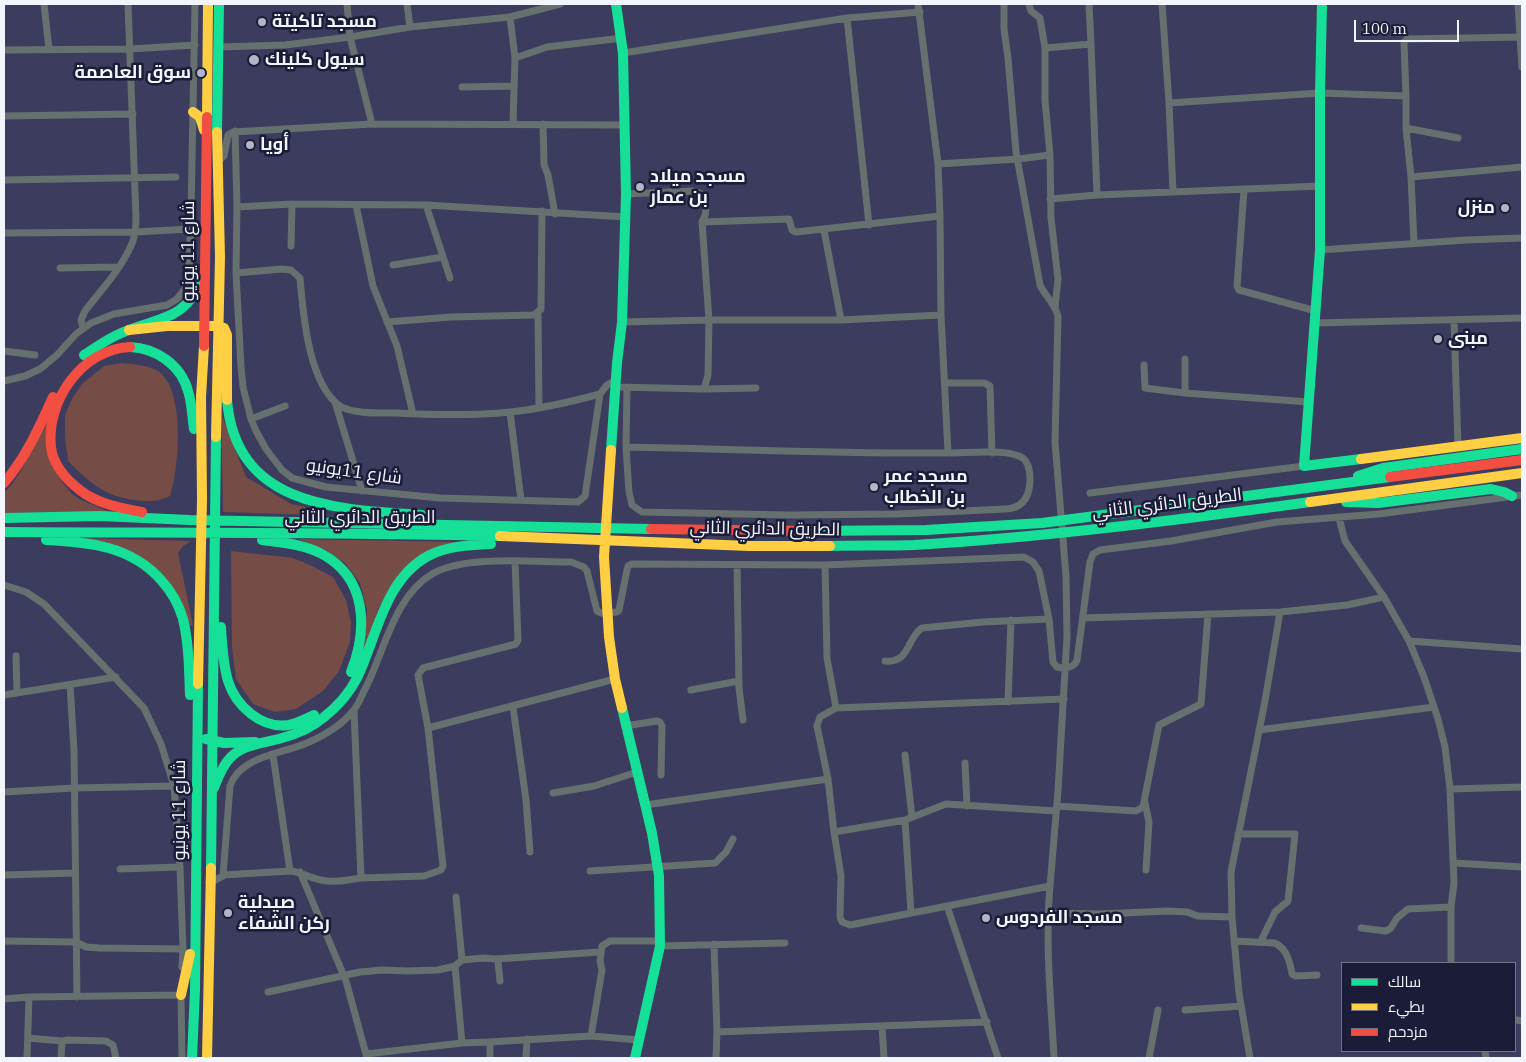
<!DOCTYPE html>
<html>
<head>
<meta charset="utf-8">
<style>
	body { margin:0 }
	#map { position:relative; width:1526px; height:1062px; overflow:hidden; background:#3c3c5e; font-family:"IBM Plex Serif",Cairo,serif }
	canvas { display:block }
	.frame { position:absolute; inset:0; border:5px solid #f3f5fc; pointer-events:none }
	.legend { position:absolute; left:1341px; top:962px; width:175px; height:90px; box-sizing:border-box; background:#1a1c38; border:1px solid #717386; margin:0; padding:6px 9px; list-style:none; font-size:15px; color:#f3f5fc }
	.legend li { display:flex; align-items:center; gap:10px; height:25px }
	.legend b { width:25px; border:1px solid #717386 }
	.scale { position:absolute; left:1354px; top:20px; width:105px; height:22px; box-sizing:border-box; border:2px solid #f3f5fc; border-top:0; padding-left:6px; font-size:15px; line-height:18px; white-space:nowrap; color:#f3f5fc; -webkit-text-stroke:4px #1a1c38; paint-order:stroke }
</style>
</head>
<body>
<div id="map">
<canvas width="1526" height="1062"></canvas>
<div class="frame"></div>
<ul class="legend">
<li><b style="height:6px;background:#16e098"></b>سالك</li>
<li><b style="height:6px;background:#ffcf43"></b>بطيء</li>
<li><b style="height:6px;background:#f24e42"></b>مزدحم</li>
</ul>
<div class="scale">100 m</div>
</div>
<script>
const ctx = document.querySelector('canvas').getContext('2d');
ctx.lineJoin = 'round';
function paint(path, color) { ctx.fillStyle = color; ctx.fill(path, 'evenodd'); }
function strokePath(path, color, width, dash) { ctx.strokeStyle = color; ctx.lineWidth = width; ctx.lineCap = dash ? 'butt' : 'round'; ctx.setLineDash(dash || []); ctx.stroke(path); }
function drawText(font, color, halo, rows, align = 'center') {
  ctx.font = font + ' "IBM Plex Serif",Cairo,serif'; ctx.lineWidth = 5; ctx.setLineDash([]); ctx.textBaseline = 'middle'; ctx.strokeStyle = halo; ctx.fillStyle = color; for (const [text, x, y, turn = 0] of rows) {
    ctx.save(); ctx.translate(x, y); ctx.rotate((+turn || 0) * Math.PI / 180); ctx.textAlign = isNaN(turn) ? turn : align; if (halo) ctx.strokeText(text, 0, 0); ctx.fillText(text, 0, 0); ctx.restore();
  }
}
paint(new Path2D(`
	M121,363C133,364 147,365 158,371C186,390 179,469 170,496C158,501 156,501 143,501C107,498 93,486 68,461L65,437V415L73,397L82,384L104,366Z
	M221,413L246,477L291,504L325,511L316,515L223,512Z
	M49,418L52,466L63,483L72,494L81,500L110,512L4,513V492C17,485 40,433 49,418Z
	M77,538L191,541L182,547L178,553L193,625L189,626L164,576Z
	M298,539L463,542L434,549L389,589L378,609L361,662L367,611L360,583L345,563L326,550Z
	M231,551L293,558L310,565L333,577L346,600L351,622L350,642L339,671L323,691L296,709L275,712L253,704L236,679L232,647Z`), '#754d46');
strokePath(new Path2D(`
	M44,4L49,49
	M347,4L350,37L372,124
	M407,4L410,27
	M918,4L938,164
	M1004,4V29L1008,58L1016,152L1040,285C1045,296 1057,306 1058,317L1055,442L1066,576L1067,636L1058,791L1050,886L850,925L842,922L840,917L841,876L834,832L828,779L817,726L820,717L836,708L1064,699
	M1029,4L1031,11L1040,18L1045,48V100L1050,155L1051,218L1058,279L1055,308
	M1162,4L1169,103L1173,192
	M1518,4L1522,67
	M510,17L515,58
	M847,18L869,225
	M1091,44L1097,195
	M218,47L285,45L350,37L410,27L510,17L560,4
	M1045,48L1091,44L1089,4
	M4,50L130,49L195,45
	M623,53L847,18L920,12
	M462,87L514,86
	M1406,96L1404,42L1407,39L1520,37
	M1169,103L1320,93L1406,96V128L1458,138
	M4,116L133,114
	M513,123L515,58L547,47L622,38
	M543,124L544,165L548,175L555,214
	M1406,128L1411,177
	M235,131L237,207L236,273L241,367L243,387L251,419L256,431L266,449L282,470L292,478L326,487L440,498L578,502L585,496L600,394L607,385L616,380
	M217,162L224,156L228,135L233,132L372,124L626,125
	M4,180L176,177
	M1244,190L1237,286L1239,290L1316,311
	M626,194L693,191L700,193C705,204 709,211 702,222L789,219L792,230L796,232L940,216
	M1050,199L1097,195L1321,186
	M356,205L373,286L397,346L413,414
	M426,205L450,278
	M237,207L292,204L426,205L626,217
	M702,222L709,320L708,375L704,389
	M824,230L841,320
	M4,233L135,232L191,229
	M1414,243L1411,177L1522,167
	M291,246L292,204
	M1320,250L1466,240L1522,238
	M393,265L443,257
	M60,268L118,267
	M236,273L282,269L291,270L300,278C303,313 308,375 334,401C337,404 342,408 347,409C361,414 380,413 396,413C434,415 472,416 510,412C541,409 570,402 600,394
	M538,313L539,408
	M1454,321L1458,446
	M387,322L451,317L534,315L541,309L542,211
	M622,322L709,320H841L941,315
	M1315,323L1522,318
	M83,328L81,320L85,311C101,290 123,267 133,241C135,234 136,226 136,218L128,4
	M4,351L35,355
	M1185,359V393L1309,402
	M1144,365L1145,388L1185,393
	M4,381L25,376L40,369L57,355L76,334L91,323L114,314L167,305L177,299L187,286L189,276L191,212L195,4
	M945,383H984L990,386L992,453
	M616,387L704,389L756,388
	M335,402L362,491
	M510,412L521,500
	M251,419L285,406
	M626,447C735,449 843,454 952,453C968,453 1014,448 1025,460C1030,467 1030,474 1030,482C1029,498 1022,508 1006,509L898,514L788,515L642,512L632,505L629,492L626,447L627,388
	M948,453L941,315L940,216L938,164L1018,159L1050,155
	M1090,493L1304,466
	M1339,518L1345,541L1384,597L1409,641L1424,677L1438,719L1445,747L1450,789L1454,883L1451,907V963
	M737,565L739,688L743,720
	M825,565L827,658L836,708
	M4,585L26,592L44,604L144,708L161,744L174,786L180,867
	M1083,618L1280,612L1347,605L1384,597
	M1409,641L1522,649
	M16,656L17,693
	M885,661C910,664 907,637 922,628L983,622L1049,619
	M70,685L74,750L77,997
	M691,690L739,681
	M4,695L116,677
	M1008,702L1011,620
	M513,707L526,800L530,852
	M625,726L657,721L660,722L662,726L661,775
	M428,728L615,679
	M1259,730L1434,707
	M273,755L290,871
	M905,755L912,817
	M965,763L967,806
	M1450,789L1522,787
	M4,792L74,788L174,786
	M553,793L594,786L637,772
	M1145,803L1149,822L1146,870
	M645,805L828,779
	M1057,806L1136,811L1143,807L1159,725L1201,704L1208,614
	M905,820L911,913
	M834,832L905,820L946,804L1056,811
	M1238,834H1295L1288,901L1275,912L1261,941
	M1454,863L1522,867
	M120,869L180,867L183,949L182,967
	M590,871L715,863L726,852L733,839
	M300,872L346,981L367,1058
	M4,875L75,873
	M223,875L290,871C302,872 309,878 321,880C334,883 347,880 361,878L354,711
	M361,878L424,876L441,870L443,866L428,728L418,675L423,668L516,644L518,640L515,561
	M209,883L223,876L230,786C240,756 282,754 307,743C323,736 342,725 353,711C358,706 361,697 364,691C384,654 393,597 432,574C464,555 533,562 571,562L584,567L587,571L597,611L601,613L617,612L619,610L627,570L628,566L632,564L825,565L1024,557L1033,562L1039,571L1049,619L1053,662L1057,667C1065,669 1074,668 1077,660L1090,562L1093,554L1100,550L1171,541L1277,522L1379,514L1522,495
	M1050,886C1045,944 1051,1001 1054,1058
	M456,897L462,960
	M947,906L998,1058
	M1048,913L1101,914L1168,911L1187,912L1198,916L1232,917
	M1361,928L1386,931L1391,928L1397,918L1408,909L1451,907
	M4,941L76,942L86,947L99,948L183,949
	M1234,941L1275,943C1287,949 1290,962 1292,974L1296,976L1317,975
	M714,944L717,1032L716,1058
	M660,946L785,943
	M496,959L600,952
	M455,966L462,1043
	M181,992L182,1058
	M268,992L360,972L382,970L407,971L438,970L455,966L462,960L483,958L496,959L498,962L500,981
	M4,999L29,997L181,995
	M1185,1010L1241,1006
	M1517,1020L1522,1021
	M882,1026L884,1058
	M717,1032L987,1022
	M591,1036L639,1040
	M28,1038L62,1041
	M489,1042L591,1036L602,970L600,961L602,946L610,941H660
	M1485,1051L1486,1058
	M366,1054L462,1043L489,1042L490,1044V1058
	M27,1058L29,997
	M61,1058L62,1041L68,1040L106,1041L113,1045L116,1058
	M526,1058L527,1039
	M1149,1058L1158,1010
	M1250,1058L1239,993L1232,917L1231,872L1265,701L1280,612`), '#66706f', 7);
strokePath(new Path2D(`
	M1322,4L1320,93V250L1304,466L1361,459
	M217,132L219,4
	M130,347C156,348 181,365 188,391C192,403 192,416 194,429
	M84,355C95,348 106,340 117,335C154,317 188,323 201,277
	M227,400C236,508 338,509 422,515
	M611,450L617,363L622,322L626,194L623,53L616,4
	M1358,476L1383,468L1522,449
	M1346,502L1378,503L1491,489L1504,492L1512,496
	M4,518L100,516L190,520L651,529
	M810,531L926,530L1042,523L1390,477
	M4,532C169,533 335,532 500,536
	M46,540C89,542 131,546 161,580C171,591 179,605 183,619C189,644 189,670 190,695
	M262,540C282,543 304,544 322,554C367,578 368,629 351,672
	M830,546C858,545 886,546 914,545C1047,537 1178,520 1310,502
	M221,627C222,645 223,664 228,681C236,706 261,729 289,725C298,723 306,719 314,715
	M622,708L652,833L659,876L660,946L635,1058
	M206,739L224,743L255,742
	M214,788C218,778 222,766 230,758C243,744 265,743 282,738C297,734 311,728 323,718C337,707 349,694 357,678C377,637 384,580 428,556C447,546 470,545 491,544
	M211,868L216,437
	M192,1058L195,990L198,684`), '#16e098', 10);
strokePath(new Path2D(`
	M193,112L200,117L204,130
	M207,117L208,4
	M129,330L167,326H218L224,328L227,335V400
	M216,437L220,257L217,132
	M611,450L604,557L609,637L615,679L622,708
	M1361,459L1522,438
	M1310,502L1522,473
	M500,536L749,546H830
	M198,684L202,499L201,397L204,346
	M181,995L190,954
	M207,1058L211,868`), '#ffcf43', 10);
strokePath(new Path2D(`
	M204,346L207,117
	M130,347C82,349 46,401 51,447C53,465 68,481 81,491C98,504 121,508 142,512
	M1390,477L1522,460
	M4,483C26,457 39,428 53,397
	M651,529L810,531`), '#f24e42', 10);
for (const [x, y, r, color] of [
	[262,22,5,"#b3b4c5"],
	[254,60,6,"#b3b4c5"],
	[201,73,5,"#b3b4c5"],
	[250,145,5,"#b3b4c5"],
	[640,187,5,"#b3b4c5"],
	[1505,208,5,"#b3b4c5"],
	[1438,339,5,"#b3b4c5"],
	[874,487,5,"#b3b4c5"],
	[228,913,5,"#b3b4c5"],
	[986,918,5,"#b3b4c5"]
]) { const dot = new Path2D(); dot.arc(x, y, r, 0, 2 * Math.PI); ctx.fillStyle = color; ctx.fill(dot); strokePath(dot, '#1a1c38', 2); }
drawText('bold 18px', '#f3f5fc', '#1a1c38', [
	["مسجد تاكيتة",272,22],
	["سيول كلينك",265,60],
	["سوق العاصمة",191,73,"right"],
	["أويا",260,145],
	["مسجد ميلاد",650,177],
	["بن عمار",650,198],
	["منزل",1495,208,"right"],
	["مبنى",1448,339],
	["مسجد عمر",884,477],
	["بن الخطاب",884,498],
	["صيدلية",238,903],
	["ركن الشفاء",238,924],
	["مسجد الفردوس",996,918]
], 'left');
drawText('18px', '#f3f5fc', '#1a1c38', [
	["شارع 11 يونيو",189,251,-90],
	["شارع 11يونيو",354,472,8],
	["الطريق الدائري الثاني",1167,504,-7],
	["الطريق الدائري الثاني",360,518],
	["الطريق الدائري الثاني",765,529,1],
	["شارع 11 يونيو",180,810,-90]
]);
</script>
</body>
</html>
